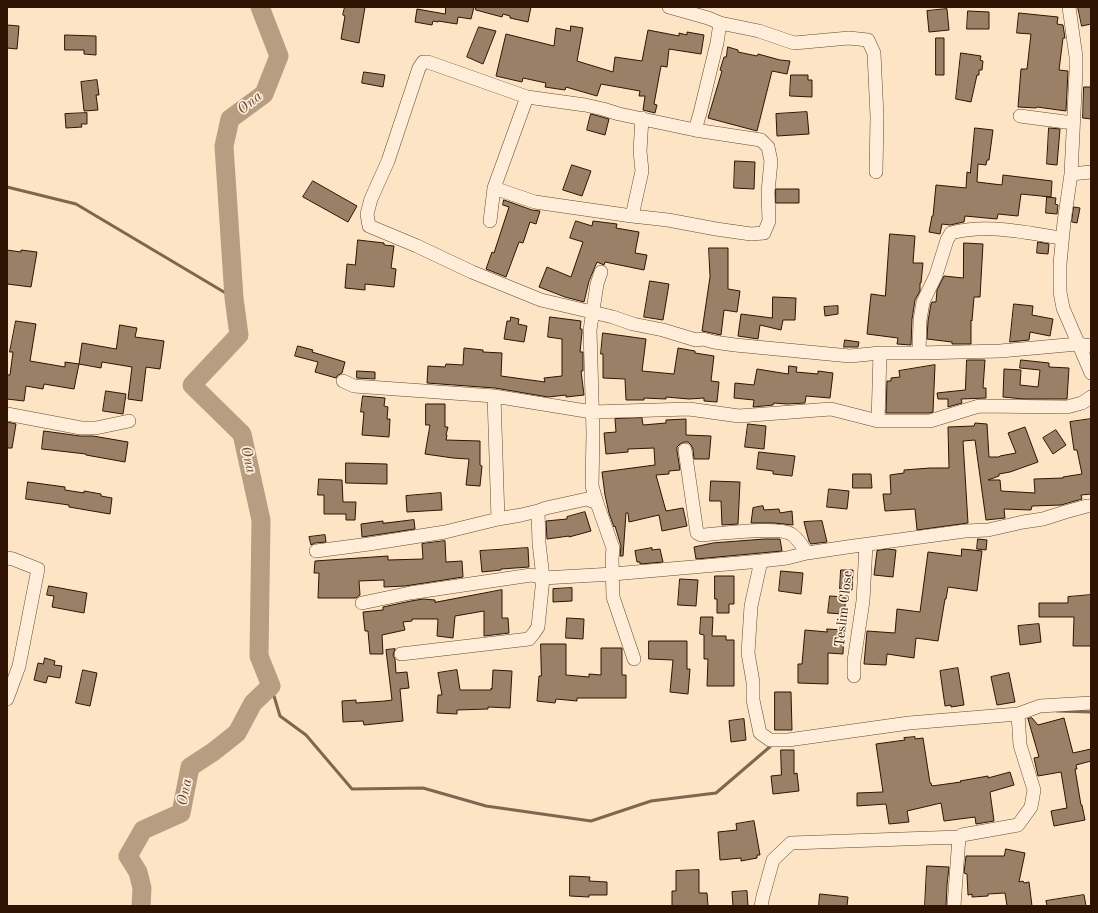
<!DOCTYPE html>
<html>
<head>
<meta charset="utf-8">
<style>
	body { margin:0 }
	#map { position:relative; width:1098px; height:913px; overflow:hidden; background:#fce4c4; font-family:"Old Standard TT",serif }
	canvas { display:block }
	.frame { position:absolute; inset:0; border:8px solid #301403; pointer-events:none }
</style>
</head>
<body>
<div id="map">
<canvas width="1098" height="913"></canvas>
<div class="frame"></div>
</div>
<script>
const ctx = document.querySelector('canvas').getContext('2d');
ctx.lineJoin = 'round';
function strokePath(path, color, width, dash) { ctx.strokeStyle = color; ctx.lineWidth = width; ctx.lineCap = dash ? 'butt' : 'round'; ctx.setLineDash(dash || []); ctx.stroke(path); }
function paint(path, color) { ctx.fillStyle = color; ctx.fill(path, 'evenodd'); }
function drawText(font, color, halo, rows, align = 'center') {
  ctx.font = font + ' "Old Standard TT",serif'; ctx.lineWidth = 3.5; ctx.setLineDash([]); ctx.textBaseline = 'middle'; ctx.strokeStyle = halo; ctx.fillStyle = color; for (const [text, x, y, turn = 0] of rows) {
    ctx.save(); ctx.translate(x, y); ctx.rotate((+turn || 0) * Math.PI / 180); ctx.textAlign = isNaN(turn) ? turn : align; if (halo) ctx.strokeText(text, 0, 0); ctx.fillText(text, 0, 0); ctx.restore();
  }
}
strokePath(new Path2D(`
	M7,187L76,204L234,298
	M271,686L280,716L306,735L352,789L423,788L486,806L591,821L651,801L716,793L772,745
	M1057,711L1091,712`), '#81664f', 3);
strokePath(new Path2D(`
	M141,906L142,888L138,872L128,856L143,830L181,813L190,767L213,752L237,733L253,703L271,686L259,656L261,520L242,434L192,385L239,335L234,298L224,146L230,119L264,94L279,56L260,7`), '#b79d82', 19);
const building = new Path2D(`
	M345,7H365L359,43L341,39L345,16L343,15Z
	M446,7H474L471,19L458,17L457,24L438,21V22L433,21L432,25L415,22L417,9L445,14Z
	M476,7H531L528,22L510,18V16L503,14L502,17L476,10Z
	M1078,7H1091V24L1082,26Z
	M947,9L949,30L929,32L927,11Z
	M968,11L989,12V29H967Z
	M1019,13L1058,17L1057,24L1063,25L1065,38H1063L1059,70L1068,71L1066,111L1037,107L1036,108L1018,107L1021,69H1027L1031,34L1017,33Z
	M7,25L19,26L17,49L7,48Z
	M571,26L583,28L577,61L613,72L615,57L642,61L648,30L679,36V33L687,35V32L704,35L701,54L669,49L667,67L661,66L654,104L657,105L655,113L643,110L645,96H639L640,91L601,84L597,96L566,87L565,90L545,87L546,83L523,78L522,82L496,76L506,34L554,46L556,28L570,31Z
	M479,27L496,31L483,64L467,57Z
	M65,35L96,36V55L84,54V50H65Z
	M936,38H944V75H936Z
	M728,47L738,50V52L757,56L758,54L780,60L790,61L787,74L772,71L757,131L708,118L722,71L720,70L724,57H726Z
	M961,53L981,56L980,60L983,61L982,70H979V75H977L971,102L956,99Z
	M364,72L385,75L383,87L362,83Z
	M791,75H808V80H812V97L790,96Z
	M97,80L99,95H96L98,110L84,111L81,82Z
	M1084,87H1091V119L1083,118Z
	M807,112L809,134L777,136L776,114Z
	M87,113V124H81L82,127L66,128L65,114Z
	M591,114L609,119L605,135L587,130Z
	M975,128L993,130L989,160H987L986,165L978,164L977,182L1002,185L1003,175L1052,181L1051,197L1021,194L1018,216L998,214L997,219L965,216L964,222L950,225L942,224L940,234L929,232L932,216H933L936,185L966,188L967,172L970,173Z
	M1049,128L1060,129L1057,165L1047,164Z
	M735,161L755,162L754,189L734,188Z
	M572,165L591,171L582,196L563,190Z
	M313,181L357,206L348,222L303,197Z
	M776,189H799V203H776Z
	M1047,197L1056,198L1055,204L1058,205L1057,214L1046,213Z
	M504,200L532,210L540,211L536,224L530,222L523,243L519,242L506,277L486,269L492,252L494,253L509,207L503,205Z
	M1074,207L1080,208L1077,223L1072,222Z
	M576,221L592,226L593,221L617,224L616,228L639,232L635,253L647,255L644,270L605,262L604,265L597,262L589,281L584,302L565,297L539,287L547,267L571,277L583,242L570,238Z
	M890,234L915,236L913,263H923L921,283H920V291L915,300L912,319L911,345L897,344L898,338L867,334L871,294L885,296Z
	M358,240L384,243V245L394,246L391,268L396,269L394,287L365,284V290L345,288L347,264L355,265Z
	M1038,242L1049,244L1048,254L1037,253Z
	M964,243L983,244L980,297H974L972,321L971,320V344H952V342L927,339L928,321L931,304L932,302H936L937,290L944,276L963,278Z
	M709,248H728V289L740,291L737,312L724,310L721,335L702,331L710,277Z
	M7,250L21,252V250L37,252L31,287L7,284Z
	M650,281L669,284L663,320L644,317Z
	M773,297L796,298L795,320H783L781,330L760,325L758,339L738,336L741,314L772,318Z
	M1014,304L1033,306L1032,315L1053,319L1050,336L1030,332L1029,340L1010,342Z
	M838,306V314L825,316L824,307Z
	M511,317L519,319L518,324L527,326L524,342L504,339L507,321H510Z
	M550,317L581,321L580,329H582V333L580,352H583V371H581L584,395L566,397V395L548,397L495,388L427,383L428,366L445,367L446,364L463,365L464,348L483,350V352L502,353L501,376L545,382L544,378L562,376V339L548,337Z
	M16,321L36,324L30,361L65,367V362L79,364L74,389L44,384L43,389L26,386L24,401L7,399V375H10L13,352H10Z
	M120,325L137,328L135,337L164,341L160,369L146,367L142,401L128,399L132,367L102,362L101,368L79,364L82,343L116,349Z
	M603,333L646,339L642,371L674,374L678,348L695,351V353L714,356L711,381L719,382L717,402L704,401V398L689,399L666,397V399L644,398V400H626L625,379L603,378V354H601Z
	M845,340L859,342L858,347H844Z
	M298,346L313,350L312,352L345,362L342,373L338,375L336,378L315,372L318,362L295,356Z
	M967,360H985L983,388H986V398L961,399L962,403L948,407V399H938L937,393L965,390Z
	M1021,360L1049,363V367L1069,368L1067,399H1024L1003,397L1004,369L1021,370L1020,385L1038,387L1040,370L1020,368Z
	M935,365L933,412L929,413H886L887,381H891V378L900,377L899,371Z
	M789,366L797,367L796,372L818,374V371L833,373L830,398L806,396L805,403L787,404L774,403L773,405L753,407L754,400L734,398L735,383L754,385L757,369L788,374Z
	M357,371L375,372V379L357,378Z
	M106,391L126,394L123,414L103,411Z
	M363,396L385,398L384,406L388,407L387,419H390L389,437L362,435L364,412H361Z
	M426,404H445V427H448L446,435H447L446,440L480,441V465L482,466L480,486L466,485L469,459L453,458L425,454L430,425H426Z
	M642,418L643,425L666,423V420L686,419V435L711,436L709,459H694L693,449L691,445L688,442H684L680,444L677,447V451L680,470L669,471V474L656,475L666,511L683,508L687,526L662,531L659,515L629,522L628,513H626L623,556H620L621,546L615,526L614,527L609,513L605,495L602,472L655,465L654,448L628,449V452L606,454L604,433L616,432L615,419Z
	M1091,419V494L1081,495L1082,499L1061,505L1032,506L1031,510L1004,509L1005,518L986,520L975,440L963,441L968,523L917,530L915,509L885,511L883,494H891L890,475L904,473V470L930,468H949L948,427L974,426L975,423L987,424L989,457H999L1000,456L1016,453L1008,433L1025,427L1038,462L1010,472L999,474V476L988,480H1000L1001,491L1035,493L1034,479L1063,478V477L1082,474L1077,450H1074L1070,422Z
	M7,422L16,424L12,448H7Z
	M748,424L766,426L764,449L745,447Z
	M1056,430L1066,445L1053,454L1043,438Z
	M44,431L80,436H93L128,442L125,462L86,455V454L42,449Z
	M759,452L795,456L792,476L773,474V471L757,469Z
	M346,463L387,464V484L346,483Z
	M853,474H871L872,488H853Z
	M319,479L342,480L343,502H356L355,520H346V514H324V495H318Z
	M711,481L740,482L738,524L722,525L721,501H710Z
	M28,482L65,487V490L84,493V491L101,494V496L112,498L110,514L69,507V505L26,499Z
	M829,489L849,491L847,509L827,507Z
	M441,493L442,510L407,512L406,496Z
	M763,506L764,510L779,509L780,513L792,511L793,525L774,523H751L753,508Z
	M585,512L591,531L569,537V536L547,539L546,521L567,519V517Z
	M414,520L415,529L362,537L361,524L383,521V523Z
	M822,521L827,542L811,544L809,541L804,522Z
	M325,535L326,542L315,543L311,545L309,537Z
	M765,539H780L782,551L696,559L694,547L713,543Z
	M978,539L987,540L986,550L977,549Z
	M445,541L446,562L462,561L463,577L405,586L384,587V580L359,581L360,595L356,598H318L319,573H314L315,561L388,556V560L423,559L422,544Z
	M528,548L529,567L501,569V570L482,572L480,551Z
	M652,548V550L660,549L663,562L640,564V562H637L635,551Z
	M888,549L896,550L893,577L874,575L877,551Z
	M962,549L982,551L977,591L948,587L946,599H945L938,641L916,638L914,658L887,654L886,665L864,664L867,631L895,633L897,609L920,612L928,552L961,556Z
	M841,570H853L852,590L840,589Z
	M781,571L803,573L801,594L779,591Z
	M715,576H734V604H729V613H717V599H715Z
	M680,579L698,580L696,606L678,605Z
	M49,586L87,593L84,613L52,607L54,596L47,595Z
	M572,588V601L553,602V589Z
	M502,590V618H508L509,633L484,636V611L455,616L453,638L437,636L438,619H412V621L403,622L405,630L382,635L383,654H370L368,631H365L363,612L383,610V607L411,601L423,599L435,600V602Z
	M1091,595V646H1073L1074,617H1039V603H1068V597Z
	M830,596L846,597L844,614L828,613Z
	M701,617H713L712,636H726V640H734V686H707L708,659H704V635L700,634Z
	M567,618L584,619L583,639L566,638Z
	M1039,624L1041,642L1020,645L1018,626Z
	M827,629L844,630L843,654L828,653V684L798,683V664H802L805,630L827,632Z
	M649,641H687V669H690L688,694L670,692L673,660L649,659Z
	M541,644H566V675L589,677V674L601,675V648H622V675H626V698H577V701L556,699L555,703L537,701L539,676H541Z
	M395,649L393,655L395,659L396,673L407,672L409,688L400,689L403,721L364,725L363,721L343,722L342,701L356,700V703L385,701L392,700L386,650Z
	M45,658L55,661L54,665L62,666L60,678L48,676L46,683L34,680L38,663L43,664Z
	M958,668L964,705L951,707V705L945,706L940,671Z
	M83,670L97,673L90,706L76,703Z
	M457,670L460,690H491V688L492,689L493,670L512,671L510,708L488,707V709L457,710V714L437,713L438,695H442L438,673Z
	M1009,673L1015,702L997,705L991,677Z
	M775,692H791L792,730H775Z
	M1032,718L1038,725L1064,718L1073,753L1091,749V761L1076,765L1077,769H1075L1081,805H1082L1085,820L1054,826L1051,811L1067,808L1061,772L1038,776L1034,758L1039,757L1028,719Z
	M744,719L746,740L731,742L729,721Z
	M915,737V739L923,738L930,783H931L932,786L961,782L960,781L988,776V778L1010,772L1014,785L990,792L994,821L976,824L975,817L944,821L941,803L907,811L909,822L889,824L886,804L857,806V793L883,792L876,744L905,740L904,738Z
	M781,750H794V774L797,773L799,791L773,794L771,776L781,775Z
	M754,821L760,855H757V858L741,861V858L720,860L718,832L737,830L736,824Z
	M1006,849L1025,853L1019,882L1023,881L1024,883L1029,882L1032,906H1007L1005,893L988,894V896L972,897V894L968,895L967,874L964,873L966,856H1004Z
	M927,866L949,867L947,885L946,906H925Z
	M699,870V893H707L708,906H672V891H676V871Z
	M570,876L590,877L589,881L607,882V895H589V897L570,896Z
	M747,891L748,906H733L732,892Z
	M820,894L848,897L847,906H819Z
	M1084,895L1086,906H1047L1046,901Z`);
paint(building, '#9a8067');
strokePath(building, '#301403', 1);
const minor = new Path2D(`
	M669,7L708,18L720,23L717,43L700,113L695,130L619,114L603,109L585,105L527,97L428,62H423L419,68L388,161L371,199L367,214L369,226L417,246L472,272L541,300L613,317L633,324L663,330L696,340L703,339L714,342L735,345L850,356L880,353H919L1000,351L1078,344L1091,346
	M1069,7L1076,57V71L1071,174L1064,222L1060,264V292L1063,308L1091,373
	M720,23L759,31L794,43L849,38L868,40L874,53L877,117L876,172
	M1020,116L1073,123
	M1071,174L1091,172
	M494,188L535,202L632,216L668,220L716,229L751,234L764,233L769,221L768,192L771,161L768,147L761,140L695,130
	M632,216L642,171L640,151L642,118
	M490,221L494,188L527,97
	M601,272L597,284L590,330L593,433L592,486L597,503L613,548L612,559L613,597L634,659
	M919,353L920,320L923,302L936,275L947,240L951,233C987,223 1026,233 1062,238
	M343,381L354,386L494,396L592,412L689,409L739,416L831,409L878,421H930L979,406L1067,407L1082,403L1091,397
	M494,396L498,519
	M7,414L81,428H96L129,421
	M878,421L880,353
	M685,450L697,533L701,535C719,534 778,526 791,534C798,538 802,546 807,553
	M316,551L369,544L445,532L498,519L521,515L538,511
	M7,558L13,559L38,569L19,666L7,699
	M761,561L751,606L748,653L753,682V700L760,733L770,740H788L909,723L1018,714
	M362,603L410,593L531,575L543,578L613,574L761,561L787,558L807,553L847,547L965,531L988,530L1023,522L1043,519L1065,512L1087,506H1091
	M401,654L529,639L534,633L538,627L543,578L539,543L538,511L546,508L587,499L597,503
	M854,676V661L863,601L866,545
	M761,906L763,896L773,860L791,843L959,837
	M954,906L959,837L962,835L1018,825L1031,807L1034,790L1020,745L1018,714L1040,706L1091,703`);
strokePath(minor, '#634833', 14);
strokePath(minor, '#fdedd9', 13);
drawText('14px', '#301403', '#fdedd9', [
	["Teslim Close",844,609,-84]
]);
drawText('italic 15px', '#664b36', '#fdedd9', [
	["Ona",250,103,-39],
	["Ona",248,460,77],
	["Ona",185,792,-79]
]);
</script>
</body>
</html>
